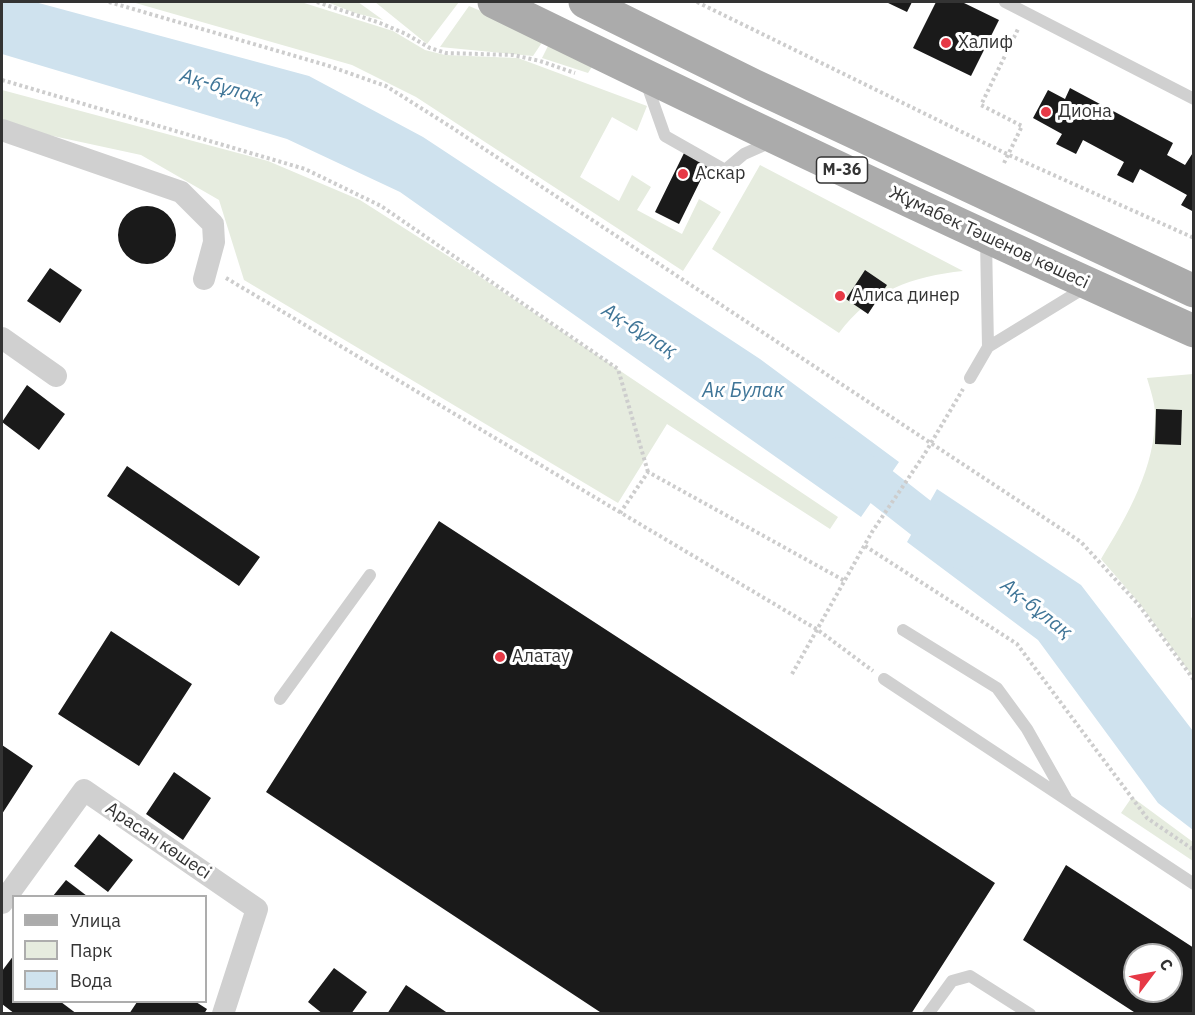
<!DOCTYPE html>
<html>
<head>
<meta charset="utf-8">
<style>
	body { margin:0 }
	#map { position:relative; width:1195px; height:1015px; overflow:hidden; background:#fff; font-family:"IBM Plex Sans",sans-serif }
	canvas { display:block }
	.frame { position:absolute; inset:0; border:3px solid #333; pointer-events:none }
	.legend { position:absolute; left:12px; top:895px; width:195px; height:108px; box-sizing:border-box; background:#fff; border:2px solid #adadad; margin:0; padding:8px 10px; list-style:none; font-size:18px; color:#333 }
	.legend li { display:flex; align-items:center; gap:12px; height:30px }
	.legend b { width:30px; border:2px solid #adadad }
	.north { position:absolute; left:1123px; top:943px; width:60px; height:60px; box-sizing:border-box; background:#fff; border:2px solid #adadad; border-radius:50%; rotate:58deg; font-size:16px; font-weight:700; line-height:24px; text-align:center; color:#333 }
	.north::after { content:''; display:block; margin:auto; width:21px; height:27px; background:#e63946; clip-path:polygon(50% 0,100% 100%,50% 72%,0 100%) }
</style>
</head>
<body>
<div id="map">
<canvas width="1195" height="1015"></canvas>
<div class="frame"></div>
<ul class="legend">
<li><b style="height:8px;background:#ababab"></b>Улица</li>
<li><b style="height:16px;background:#e6ecdf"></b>Парк</li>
<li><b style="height:16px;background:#cfe2ee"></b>Вода</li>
</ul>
<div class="north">С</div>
</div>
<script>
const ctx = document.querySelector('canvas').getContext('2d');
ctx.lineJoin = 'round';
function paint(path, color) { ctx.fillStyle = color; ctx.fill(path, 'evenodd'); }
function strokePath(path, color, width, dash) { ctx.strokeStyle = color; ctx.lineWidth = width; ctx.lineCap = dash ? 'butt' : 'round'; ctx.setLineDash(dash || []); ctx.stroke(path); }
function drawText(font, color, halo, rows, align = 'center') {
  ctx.font = font + ' "IBM Plex Sans",sans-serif'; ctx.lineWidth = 6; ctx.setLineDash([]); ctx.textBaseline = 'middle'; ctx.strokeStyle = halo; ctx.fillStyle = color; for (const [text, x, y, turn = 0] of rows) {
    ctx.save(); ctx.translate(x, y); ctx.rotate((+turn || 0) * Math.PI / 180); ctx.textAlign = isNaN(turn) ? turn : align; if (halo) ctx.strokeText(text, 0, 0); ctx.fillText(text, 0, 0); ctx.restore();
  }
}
paint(new Path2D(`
	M132,2H301L393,31L425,50L445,55L518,58L647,106L637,131L612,117L580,177L619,201L632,175L651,187L637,210L682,234L699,199L721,212L683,271L416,97L352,65Z
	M327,2H358L383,20L355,13Z
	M375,2H459L427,44Z
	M469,6L545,38L533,56L440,47Z
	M550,42L595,62L588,73L542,58Z
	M2,90L268,161L360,200L470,270L838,517L830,529L667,424L618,503L244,280L219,200L141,155L2,125Z
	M760,165L963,271C913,276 870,291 839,333L712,249Z
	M1193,374L1191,617L1194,621L1193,677L1140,604L1101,559C1127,516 1156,467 1155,414C1155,402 1150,389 1147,378Z
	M1132,797L1193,842V861L1121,813Z`), '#e6ecdf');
paint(new Path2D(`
	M2,2H35L309,76L423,137L760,359L899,462L861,517L400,192L287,139L2,54Z
	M937,489L1081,585L1193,731V830L1158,803L1038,640L907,542Z`), '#cfe2ee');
strokePath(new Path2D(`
	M839,457L865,474L962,550`), '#cfe2ee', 39);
paint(new Path2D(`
	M886,2H912L907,12Z
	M936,2H962L999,20L971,76L913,48Z
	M1070,88L1173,143L1167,155L1185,165L1194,151V212L1181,205L1187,195L1140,169L1133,183L1117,175L1124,162L1083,140L1076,154L1056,144L1062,134L1033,118L1048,90L1065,99Z
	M685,151L709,163L679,224L655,212Z
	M118 235a29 29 0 1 1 58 0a29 29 0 1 1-58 0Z
	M50,268L82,290L60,323L27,301Z
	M865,270L887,285L868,314L846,299Z
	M27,385L65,414L39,450L2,422Z
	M1156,409L1182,410L1181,445L1155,444Z
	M127,466L260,557L239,586L107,496Z
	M439,521L995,883L911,1014H603L266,792Z
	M111,631L192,684L139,766L58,714Z
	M2,745L33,766L2,814Z
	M174,772L211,798L183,840L146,814Z
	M99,834L133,860L108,892L74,866Z
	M1066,865L1194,948V1014H1137L1023,940ZM1135,955H1171V991H1135Z
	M66,880L87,896H53Z
	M14,955V1002H61L77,1014H15L2,1004V971Z
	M334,968L367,992L351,1014H323L308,1002Z
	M406,985L449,1014H387Z
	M137,1002H196L207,1009L204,1014H129Z`), '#1a1a1a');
strokePath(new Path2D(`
	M109,2L326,65L386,86L451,127L1081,542L1138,604L1194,680
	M317,2L380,23L406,34L430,48L446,53L513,55L540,61L575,73
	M697,2L1009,155L1194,238
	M2,80L305,169L381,206L618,369L648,472
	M1004,163L1022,126L981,105L1019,27
	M226,278L818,630L873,671
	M620,513L648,472L845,581
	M865,546L1017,644L1147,818L1194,850
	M792,674L872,532L924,455L963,389`), '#cdcdcd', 4, [3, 3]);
strokePath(new Path2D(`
	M1005,2L1194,99
	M646,82L665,136L725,170L744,154L771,142
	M986,240L988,347
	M970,378L988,347L1086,287
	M903,630L997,688L1027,729L1066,798
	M884,679L1194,884
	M280,699L370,575
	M928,1014L952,981L970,976L1030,1014`), '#d0d0d0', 12);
strokePath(new Path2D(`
	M2,130L181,192L213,224L214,242L204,279
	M2,338L56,376
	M2,903L84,790L257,909L223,1014`), '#d0d0d0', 22);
strokePath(new Path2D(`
	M494,2C725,115 958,226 1194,331
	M585,2L753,85L1194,291`), '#ababab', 33);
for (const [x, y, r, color] of [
	[946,43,6,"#e63946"],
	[1046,112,6,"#e63946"],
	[683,174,6,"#e63946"],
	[840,296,6,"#e63946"],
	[500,657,6,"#e63946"]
]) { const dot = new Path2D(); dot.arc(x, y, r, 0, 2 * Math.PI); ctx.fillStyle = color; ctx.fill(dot); strokePath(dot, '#fff', 2); }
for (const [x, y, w] of [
	[842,170,51]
]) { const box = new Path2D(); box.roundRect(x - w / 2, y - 13, w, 26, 4.5); ctx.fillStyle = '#fff'; ctx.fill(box); strokePath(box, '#333', 1.5); }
drawText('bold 16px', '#333', null, [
	["M-36",842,170]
]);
drawText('18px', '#333', '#fff', [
	["Халиф",958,43],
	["Диона",1058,112],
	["Аскар",695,174],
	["Алиса динер",852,296],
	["Алатау",512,657]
], 'left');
drawText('18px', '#333', '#fff', [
	["Жұмабек Тәшенов көшесі",989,238,25],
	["Арасан көшесі",158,841,34]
]);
drawText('italic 20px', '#3f7597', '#fff', [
	["Ақ-бұлақ",221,87,16],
	["Ақ-бұлақ",639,331,32],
	["Ак Булак",743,391],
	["Ақ-бұлақ",1036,609,38]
]);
</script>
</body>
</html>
